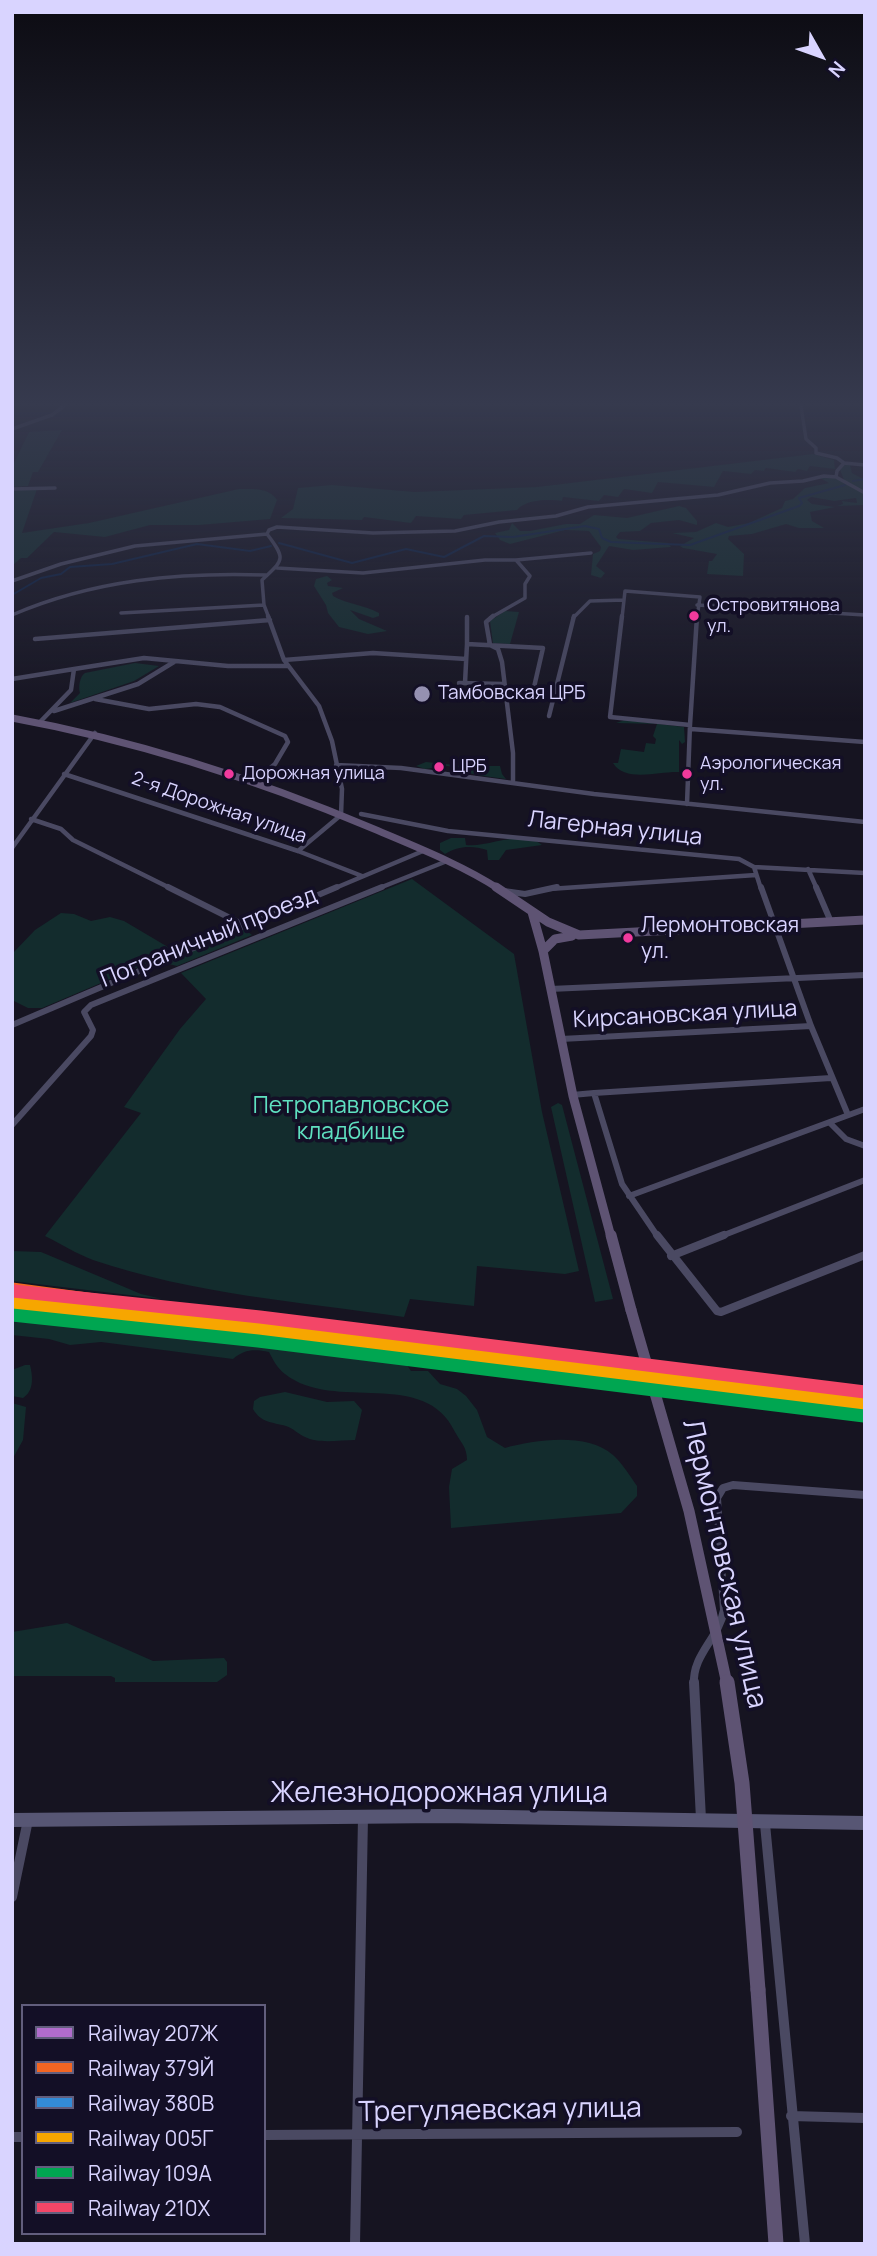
<!DOCTYPE html>
<html>
<head>
<meta charset="utf-8">
<style>
	body { margin:0 }
	#map { position:relative; width:877px; height:2256px; overflow:hidden; background:#161421; font-family:Manrope,sans-serif }
	canvas { display:block }
	.frame { position:absolute; inset:0; border:14px solid #d9d4ff; pointer-events:none }
	.legend { position:absolute; left:21px; top:2004px; width:245px; height:231px; box-sizing:border-box; background:#130f26; border:2px solid #625e7d; margin:0; padding:9px 12px; list-style:none; font-size:21px; color:#d9d4ff }
	.legend li { display:flex; align-items:center; gap:14px; height:35px }
	.legend b { width:35px; border:2px solid #625e7d }
	.north { position:absolute; left:786px; top:21px; width:70px; height:70px; -webkit-text-stroke:5px #130f26; paint-order:stroke; rotate:130deg; font-size:19px; font-weight:700; line-height:28px; text-align:center; color:#d9d4ff }
	.north::after { content:''; display:block; margin:auto; width:24px; height:32px; background:#d9d4ff; clip-path:polygon(50% 0,100% 100%,50% 72%,0 100%) }
</style>
</head>
<body>
<div id="map">
<canvas width="877" height="2256"></canvas>
<div class="frame"></div>
<ul class="legend">
<li><b style="height:9px;background:#b06ccc"></b>Railway 207Ж</li>
<li><b style="height:9px;background:#f26522"></b>Railway 379Й</li>
<li><b style="height:9px;background:#338bd7"></b>Railway 380В</li>
<li><b style="height:9px;background:#f7a600"></b>Railway 005Г</li>
<li><b style="height:9px;background:#00a651"></b>Railway 109А</li>
<li><b style="height:9px;background:#f34667"></b>Railway 210Х</li>
</ul>
<div class="north">N</div>
</div>
<script>
const ctx = document.querySelector('canvas').getContext('2d');
ctx.lineJoin = 'round';
function paint(path, color) { ctx.fillStyle = color; ctx.fill(path, 'evenodd'); }
function strokePath(path, color, width, dash) { ctx.strokeStyle = color; ctx.lineWidth = width; ctx.lineCap = dash ? 'butt' : 'round'; ctx.setLineDash(dash || []); ctx.stroke(path); }
function drawText(font, color, halo, rows, align = 'center') {
  ctx.font = font + ' Manrope,sans-serif'; ctx.lineWidth = 7; ctx.setLineDash([]); ctx.textBaseline = 'middle'; ctx.strokeStyle = halo; ctx.fillStyle = color; for (const [text, x, y, turn = 0] of rows) {
    ctx.save(); ctx.translate(x, y); ctx.rotate((+turn || 0) * Math.PI / 180); ctx.textAlign = isNaN(turn) ? turn : align; if (halo) ctx.strokeText(text, 0, 0); ctx.fillText(text, 0, 0); ctx.restore();
  }
}
paint(new Path2D(`
	M62,430L38,472H33L28,486L12,487V467L29,432Z
	M813,454L834,460L835,469L810,466L807,471L798,469L795,472L766,468L764,471L755,470L751,474L723,471L714,487L658,482L652,493L624,489L618,497L604,495L599,501L563,497L562,501C549,499 526,499 517,510L464,515L461,519L416,516L411,523L364,517L362,520L281,518L293,509L298,488L332,485L415,492L537,487Z
	M845,464L850,465L852,473L865,480V505L837,506L843,504L842,501L857,503L856,498L834,501L811,497L807,500L812,504L835,507L810,512L812,521L824,528H799L786,524L752,534L729,536L728,539L744,554L743,576L707,574L709,561H712L717,554L683,548L680,546L694,538L672,533L696,532L716,523L728,527L749,523L782,508L785,501L793,499L805,488L829,483L820,478L828,477L844,480L840,470Z
	M37,489L22,533L89,523L239,489C253,489 269,487 277,500L270,519L199,525H150L105,537L54,532L27,558H21L12,566V490Z
	M679,506L686,508L697,521V525L679,520L651,523L640,531L620,532L616,537L618,539L668,543L671,547L633,550L609,546L596,566L605,573L601,578L591,575L593,554L600,551L601,547L589,531L565,530L510,544L500,540L495,533L509,530L512,523L520,531H530L566,524H580L594,515L627,518Z
	M327,576L332,580L327,583L328,586L343,588L332,593L333,596C347,604 364,605 379,613V616L373,618L350,610L359,619L387,631L368,634L339,627L328,613L326,605L314,586L316,579Z
	M505,611L519,612L510,644L493,643L490,621Z
	M135,663L159,666L134,681L70,703L80,693C78,687 80,676 85,673Z
	M625,720L684,727L685,742L682,744L679,740V772C660,771 625,783 613,763H618L621,749L644,752L646,743L655,744L656,739L653,736L657,724L616,723Z
	M426,762L464,766H500L502,774L506,779L476,775L448,766L425,769L416,766Z
	M451,838H465L466,845C489,848 522,828 542,845L506,850L499,860H488L487,850C472,845 457,846 445,854L440,850V843Z
	M412,879L514,954L542,1112L579,1271L565,1274L477,1266L474,1306L410,1299L404,1317C301,1302 193,1294 93,1260C77,1254 61,1244 45,1236L141,1113L124,1107L180,1029L206,999L181,973Z
	M61,913L74,914L91,921L110,917L124,921L173,950L167,955L42,1008H28L12,1000V954L35,930Z
	M244,929L252,935L177,966L165,963Z
	M558,1103L562,1105L613,1299L595,1302L551,1107Z
	M12,1251L41,1252L141,1294L162,1299L12,1281Z
	M12,1322L76,1324L185,1339L402,1358L411,1371H428L440,1384L457,1389L466,1396L477,1410L487,1437L505,1448C535,1440 586,1432 613,1455C622,1463 630,1476 637,1486V1496L621,1513L451,1528L449,1487L452,1469L467,1460C467,1447 461,1443 455,1432C425,1367 334,1413 285,1374C278,1369 273,1360 269,1352C255,1349 244,1349 233,1359L101,1342L70,1345L49,1339L12,1335Z
	M25,1365H30C33,1377 34,1391 23,1398L12,1396V1370Z
	M285,1392L327,1402L354,1401L362,1410L355,1440C340,1440 318,1444 305,1437C298,1434 293,1428 286,1426C272,1422 261,1423 253,1409L254,1401L260,1397Z
	M12,1403L26,1407L23,1440L12,1460Z
	M67,1623L153,1661L224,1658L227,1662V1675L217,1682H115V1678L111,1676H12V1632Z`), '#132c2d');
strokePath(new Path2D(`
	M853,481L865,479
	M279,543L352,563L406,549L444,557L484,536L513,537L585,526L599,529L602,538L611,542L690,545L799,506L802,503L799,498L845,485
	M12,595L41,578L61,574L70,567L112,564L197,544L250,551L271,546`), '#0d2144', 2);
strokePath(new Path2D(`
	M801,406L806,439L816,448V453L837,458L844,463
	M12,429L52,415L64,406
	M836,477L837,471L844,463L865,465
	M12,489L55,488
	M267,534L269,530L277,527L373,533L455,531L499,522L556,516L588,507L718,495L770,483L803,481L824,476L836,477L865,493
	M267,534C287,560 283,560 262,580L264,605L269,618
	M516,560L591,553
	M277,568L363,573L485,560H516L530,576L525,584V598L490,618
	M12,581L61,564L135,546L267,534
	M697,605L865,615
	M121,613L264,605
	M12,615C93,580 179,572 266,575
	M573,618L590,601L624,600
	M622,618L625,591L700,597L697,618`), '#4a4962', 3.5);
strokePath(new Path2D(`
	M268,616L284,660L319,706L332,741L342,789L341,815L298,851
	M493,616L486,622L490,645L498,649L502,662L513,753V783
	M622,616L610,717L690,725
	M467,617V644L543,648L532,696
	M35,639L270,620
	M284,660L373,653L466,659
	M12,679L74,669
	M459,683L503,684
	M465,683L467,644
	M95,699L149,709L196,704L220,707L285,736L288,742L275,764L255,781
	M54,711L138,684L174,662
	M549,716L574,616
	M40,722L71,690L74,669L144,658L228,666H288
	M690,725L697,616
	M691,729L865,742
	M336,765L401,768L594,794L865,822
	M64,774L298,851L362,876
	M687,804L690,725
	M361,814L448,831L739,859L754,867L865,873
	M31,819L61,829L73,840L172,889
	M12,848L95,733
	M754,867L761,889
	M808,869L817,889
	M333,889L423,851
	M377,889L447,861
	M549,889L756,875`), '#4a4962', 4.5);
strokePath(new Path2D(`
	M168,887L244,925
	M761,887L811,1026L848,1115
	M816,887L831,922
	M504,891L525,894L557,887
	M550,989L865,975
	M12,1025L337,887
	M561,1039L811,1026
	M594,1093L831,1078
	M572,1095L594,1093L622,1184L658,1237
	M830,1123L846,1139L865,1146
	M12,1125L91,1036L93,1030L84,1012L91,1005L382,887
	M629,1196L865,1109
	M719,1237L865,1180`), '#4a4962', 6);
strokePath(new Path2D(`
	M657,1235L717,1311L721,1312L865,1255
	M671,1256L724,1235
	M694,1684C692,1655 719,1638 724,1610L717,1498L723,1488L733,1485L865,1495`), '#4a4962', 8);
strokePath(new Path2D(`
	M694,1682L701,1819
	M765,1824L805,2244
	M12,1897L28,1820
	M791,2116L865,2118
	M264,2135L737,2132
	M12,2137H23
	M355,2244L363,1817`), '#4a4962', 10);
strokePath(new Path2D(`
	M12,1820L443,1816L865,1823`), '#575674', 14);
strokePath(new Path2D(`
	M12,718C138,741 256,779 374,829C416,847 460,864 499,889`), '#5e5373', 7);
strokePath(new Path2D(`
	M496,887L548,922L579,935L865,920
	M532,912L543,951L573,1096L611,1237
	M543,951L555,939L572,936`), '#5e5373', 9);
strokePath(new Path2D(`
	M611,1235L631,1310`), '#5e5373', 11);
strokePath(new Path2D(`
	M758,1990L776,2244`), '#5e5373', 15);
strokePath(new Path2D(`
	M631,1310L689,1511L727,1684`), '#5e5373', 11);
strokePath(new Path2D(`
	M727,1682L742,1783L758,1990`), '#5e5373', 15);
strokePath(new Path2D(`
	M12,1308L865,1408`), '#b06ccc', 13);
strokePath(new Path2D(`
	M12,1289L513,1356L865,1398`), '#f26522', 13);
strokePath(new Path2D(`
	M12,1301L511,1368L864,1410`), '#338bd7', 13);
strokePath(new Path2D(`
	M12,1303L259,1329L865,1404`), '#f7a600', 13);
strokePath(new Path2D(`
	M12,1315L258,1341L864,1416`), '#00a651', 13);
strokePath(new Path2D(`
	M13,1291L260,1317L865,1392`), '#f34667', 13);
const sky = ctx.createLinearGradient(0, 0, 0, 722);
sky.addColorStop(0, '#0c0b12');
sky.addColorStop(0.56, '#363a4e');
sky.addColorStop(1, '#363a4e00');
ctx.fillStyle = sky;
ctx.fillRect(0, 0, 877, 722);
for (const [x, y, r, color] of [
	[694,616,6,"#f13a9d"],
	[422,694,9,"#9591b1"],
	[439,767,6,"#f13a9d"],
	[229,774,6,"#f13a9d"],
	[687,774,6,"#f13a9d"],
	[628,938,6,"#f13a9d"]
]) { const dot = new Path2D(); dot.arc(x, y, r, 0, 2 * Math.PI); ctx.fillStyle = color; ctx.fill(dot); strokePath(dot, '#130f26', 2.5); }
drawText('18px', '#d9d4ff', '#130f26', [
	["Островитянова",707,606],
	["ул.",707,627],
	["Аэрологическая",700,764],
	["ул.",700,785],
	["ЦРБ",452,767],
	["Дорожная улица",242,774]
], 'left');
drawText('19px', '#d9d4ff', '#130f26', [
	["Тамбовская ЦРБ",438,694]
], 'left');
drawText('19px', '#d9d4ff', '#130f26', [
	["2-я Дорожная улица",219,808,19]
]);
drawText('21px', '#d9d4ff', '#130f26', [
	["Лермонтовская",641,926],
	["ул.",641,952]
], 'left');
drawText('23px', '#d9d4ff', '#130f26', [
	["Лагерная улица",615,829,6],
	["Пограничный проезд",209,938,-22],
	["Кирсановская улица",685,1015,-3]
]);
drawText('23px', '#5fe0c0', '#130f26', [
	["Петропавловское",351,1107],
	["кладбище",351,1133]
]);
drawText('28px', '#d9d4ff', '#130f26', [
	["Лермонтовская улица",724,1564,77],
	["Железнодорожная улица",439,1794],
	["Трегуляевская улица",500,2111,-1]
]);
</script>
</body>
</html>
